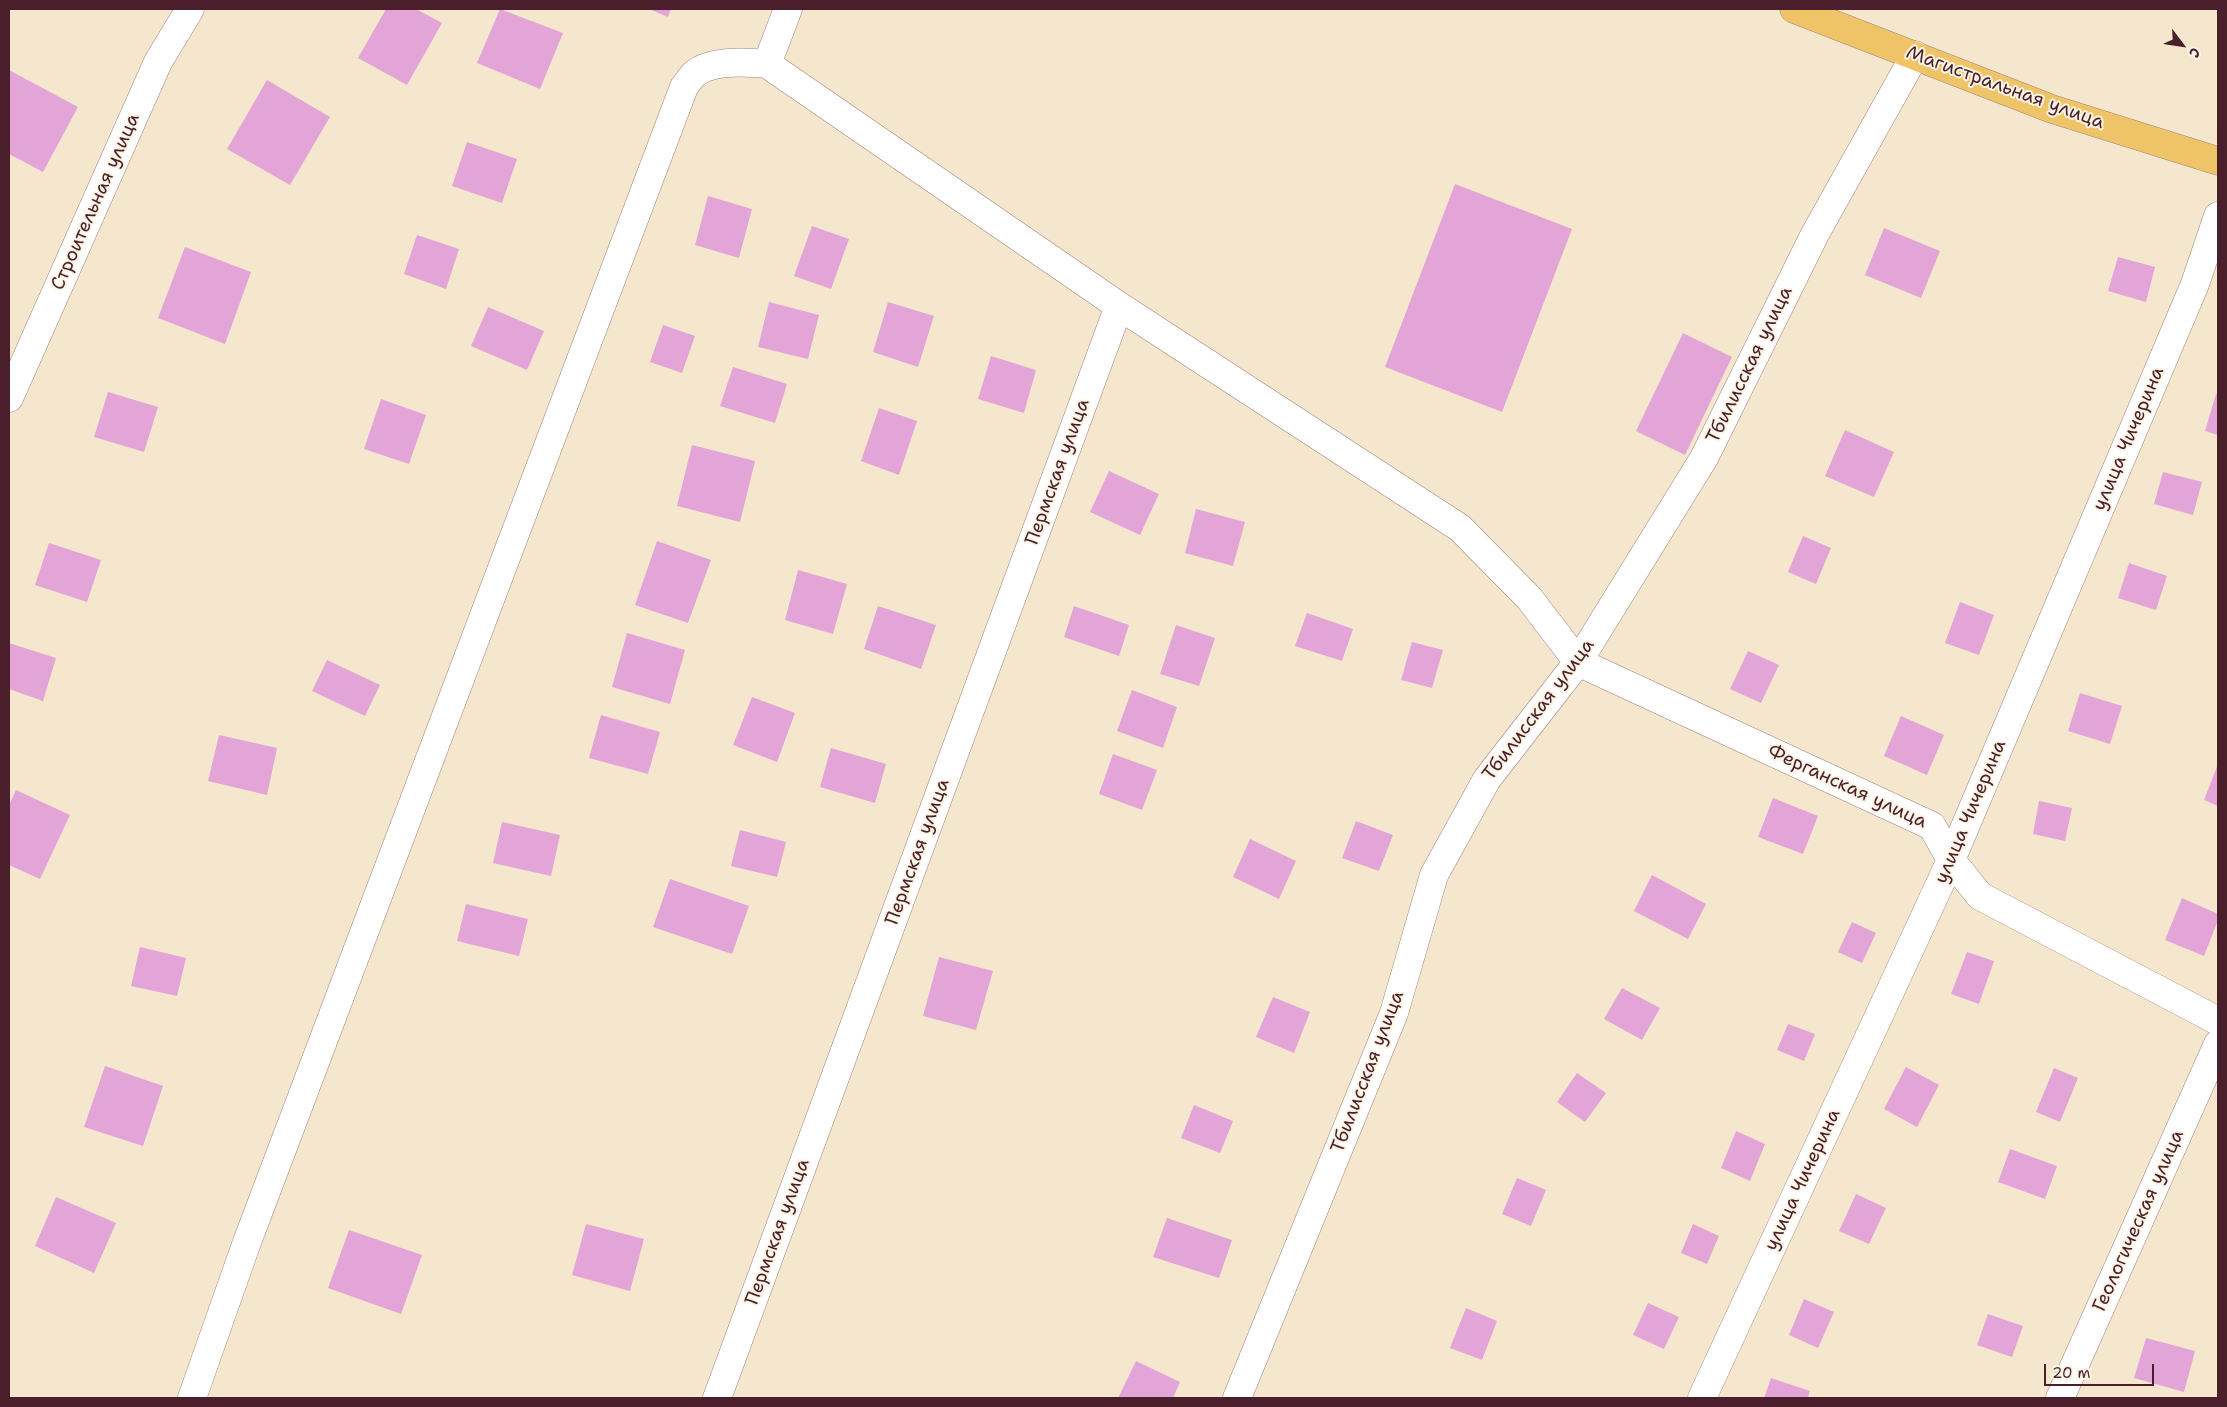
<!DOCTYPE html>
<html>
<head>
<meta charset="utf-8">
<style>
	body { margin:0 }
	#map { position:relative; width:2227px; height:1407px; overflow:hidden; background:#f5e7ce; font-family:"Shantell Sans",sans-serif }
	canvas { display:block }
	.frame { position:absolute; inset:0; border:10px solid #4a1f2b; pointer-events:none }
	.north { position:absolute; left:2157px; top:20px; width:50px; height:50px; -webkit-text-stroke:4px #fcf5e5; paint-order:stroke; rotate:121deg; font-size:14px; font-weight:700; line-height:20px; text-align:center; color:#4a1f2b }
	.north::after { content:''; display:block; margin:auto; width:18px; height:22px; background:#4a1f2b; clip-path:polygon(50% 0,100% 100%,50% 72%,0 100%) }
	.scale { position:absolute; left:2044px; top:1364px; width:110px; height:22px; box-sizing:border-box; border:2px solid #4a1f2b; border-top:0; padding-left:6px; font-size:15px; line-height:18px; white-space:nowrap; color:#4a1f2b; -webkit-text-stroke:4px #fcf5e5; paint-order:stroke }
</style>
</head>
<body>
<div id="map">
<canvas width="2227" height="1407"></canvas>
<div class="frame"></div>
<div class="north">С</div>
<div class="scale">20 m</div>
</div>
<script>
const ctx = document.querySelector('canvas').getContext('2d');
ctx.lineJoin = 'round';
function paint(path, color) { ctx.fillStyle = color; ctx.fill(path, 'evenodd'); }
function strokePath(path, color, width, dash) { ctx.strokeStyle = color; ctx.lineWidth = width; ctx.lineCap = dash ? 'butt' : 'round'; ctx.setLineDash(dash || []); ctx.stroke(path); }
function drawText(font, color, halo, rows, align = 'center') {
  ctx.font = font + ' "Shantell Sans",sans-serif'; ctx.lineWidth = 4; ctx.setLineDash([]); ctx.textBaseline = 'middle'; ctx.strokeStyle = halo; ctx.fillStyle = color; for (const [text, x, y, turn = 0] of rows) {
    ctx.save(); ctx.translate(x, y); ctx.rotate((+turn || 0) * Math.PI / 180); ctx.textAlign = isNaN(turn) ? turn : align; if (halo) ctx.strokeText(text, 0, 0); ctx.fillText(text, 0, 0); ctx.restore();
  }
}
paint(new Path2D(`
	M386,9H416L442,23L407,85L358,58Z
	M500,9L563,33L540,89L477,63Z
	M649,9H671L668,17Z
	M9,70L78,107L43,172L9,154Z
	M267,80L330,117L290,185L227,149Z
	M467,142L517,159L502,203L452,186Z
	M1455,184L1572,229L1502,412L1385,367Z
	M708,196L752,209L739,258L695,245Z
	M812,226L849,239L831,289L794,276Z
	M1884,228L1940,251L1921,298L1865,275Z
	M417,235L459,249L446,289L404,274Z
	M185,247L251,272L225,344L158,318Z
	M2118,257L2155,267L2146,302L2108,291Z
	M769,302L819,315L808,359L758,347Z
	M888,302L934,316L918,367L873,352Z
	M488,307L544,331L527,370L471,346Z
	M663,325L695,336L682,373L650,362Z
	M1683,333L1732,357L1685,455L1636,431Z
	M991,356L1036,370L1024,413L978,399Z
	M733,367L787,384L775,423L720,406Z
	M108,392L158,407L144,452L94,437Z
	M2216,394L2218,395V435L2205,431Z
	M381,399L426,415L409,464L364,449Z
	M879,408L917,421L899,475L861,461Z
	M1845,430L1894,452L1874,497L1825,476Z
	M692,445L755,461L740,522L677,506Z
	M1109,471L1159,494L1140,535L1090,512Z
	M2163,472L2202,482L2193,515L2154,504Z
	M1196,509L1245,522L1233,566L1185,553Z
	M1803,536L1831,548L1816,584L1788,572Z
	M657,541L711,560L688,623L635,605Z
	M49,543L101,560L87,602L35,585Z
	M2129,563L2167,576L2156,610L2118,598Z
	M798,570L847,584L833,634L785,620Z
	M1960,602L1994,615L1979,655L1945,643Z
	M878,606L936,625L921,669L864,649Z
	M1074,606L1129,625L1119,656L1064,637Z
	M1307,613L1353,629L1342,661L1295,646Z
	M1176,625L1215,638L1199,686L1160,674Z
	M627,633L685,650L670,704L612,687Z
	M1412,642L1443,650L1432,688L1401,680Z
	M9,643L56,658L43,701L9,689Z
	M1748,651L1779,665L1761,703L1730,689Z
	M327,660L380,685L365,716L312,691Z
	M1132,690L1177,707L1163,748L1117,731Z
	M2080,693L2122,706L2110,744L2068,731Z
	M752,697L795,713L777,762L733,745Z
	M601,715L660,732L648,774L589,758Z
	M1901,716L1944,735L1927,775L1884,756Z
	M219,735L277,748L267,795L208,781Z
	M831,748L886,764L875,803L820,787Z
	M1113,754L1157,770L1142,810L1099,794Z
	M2218,764V806L2204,800Z
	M16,790L70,815L40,879L9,865V805Z
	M1773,798L1818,816L1803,854L1758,837Z
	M2039,801L2072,808L2065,841L2033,834Z
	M1356,821L1393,835L1379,871L1342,858Z
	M502,822L560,835L551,876L493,863Z
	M740,830L786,842L777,877L731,866Z
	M1250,839L1296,861L1279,899L1233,877Z
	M1652,875L1706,904L1688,939L1634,911Z
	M670,879L749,906L732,954L653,927Z
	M2182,898L2218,914V920L2204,956L2165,940Z
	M466,904L528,919L519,956L457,941Z
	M1852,922L1876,933L1862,963L1838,952Z
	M140,947L186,958L177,996L131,986Z
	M1967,952L1994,961L1979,1004L1951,994Z
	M939,957L993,971L976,1030L923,1016Z
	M1622,988L1660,1008L1642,1040L1604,1019Z
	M1273,997L1310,1012L1294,1053L1256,1037Z
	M1788,1024L1815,1034L1804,1061L1777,1050Z
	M105,1066L163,1086L143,1146L84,1127Z
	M1906,1067L1939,1085L1917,1127L1884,1109Z
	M2054,1068L2078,1078L2060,1122L2036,1112Z
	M1577,1073L1606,1093L1585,1122L1557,1102Z
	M1194,1105L1233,1121L1220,1153L1181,1138Z
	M1736,1131L1765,1144L1750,1181L1721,1168Z
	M2010,1149L2057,1166L2045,1199L1998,1182Z
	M1517,1178L1546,1190L1531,1226L1502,1214Z
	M1856,1194L1886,1208L1869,1244L1839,1231Z
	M56,1197L116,1223L94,1273L35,1246Z
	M1167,1218L1232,1240L1219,1278L1153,1257Z
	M586,1224L644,1239L630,1291L572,1275Z
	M1693,1224L1719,1236L1707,1264L1681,1253Z
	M349,1230L422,1255L401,1314L328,1288Z
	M1804,1299L1834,1312L1818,1348L1789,1335Z
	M1648,1303L1679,1317L1664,1349L1633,1335Z
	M1466,1308L1497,1321L1482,1360L1450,1348Z
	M1988,1314L2023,1326L2012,1357L1977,1345Z
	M2146,1338L2195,1351L2184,1392L2134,1378Z
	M1136,1361L1180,1382L1173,1398H1118Z
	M1771,1378L1810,1391L1808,1398H1764Z`), '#e3a5d7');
const minor = new Path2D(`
	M767,64L788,9
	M9,398L158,62L190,9
	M192,1398L247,1242L684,87C688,82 692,75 697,72C714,60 748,62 767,64L1119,306L1460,528L1529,598L1578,662L1932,826L1951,860L1980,896L2218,1021
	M717,1398L1119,306
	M1237,1398L1394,1013L1434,875L1487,779L1578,662L1704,458L1815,234L1915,55
	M1702,1398L1951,860L2195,284L2218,216
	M2060,1398L2218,1044`);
const trunk = new Path2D(`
	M1794,9L2052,109L2218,161`);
strokePath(minor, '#a0837c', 29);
strokePath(trunk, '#a0837c', 29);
strokePath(minor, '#fff', 28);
strokePath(trunk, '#efc469', 28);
drawText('19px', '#4a1f2b', '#fcf5e5', [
	["Магистральная улица",2005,88,20],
	["Строительная улица",96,202,-66],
	["Тбилисская улица",1750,365,-64],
	["улица Чичерина",2129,439,-67],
	["Пермская улица",1058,472,-70],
	["Тбилисская улица",1539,710,-53],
	["Ферганская улица",1847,787,25],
	["улица Чичерина",1971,812,-67],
	["Пермская улица",918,852,-70],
	["Тбилисская улица",1368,1072,-69],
	["улица Чичерина",1803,1180,-65],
	["Геологическая улица",2139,1221,-66],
	["Пермская улица",778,1232,-70]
]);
</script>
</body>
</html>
